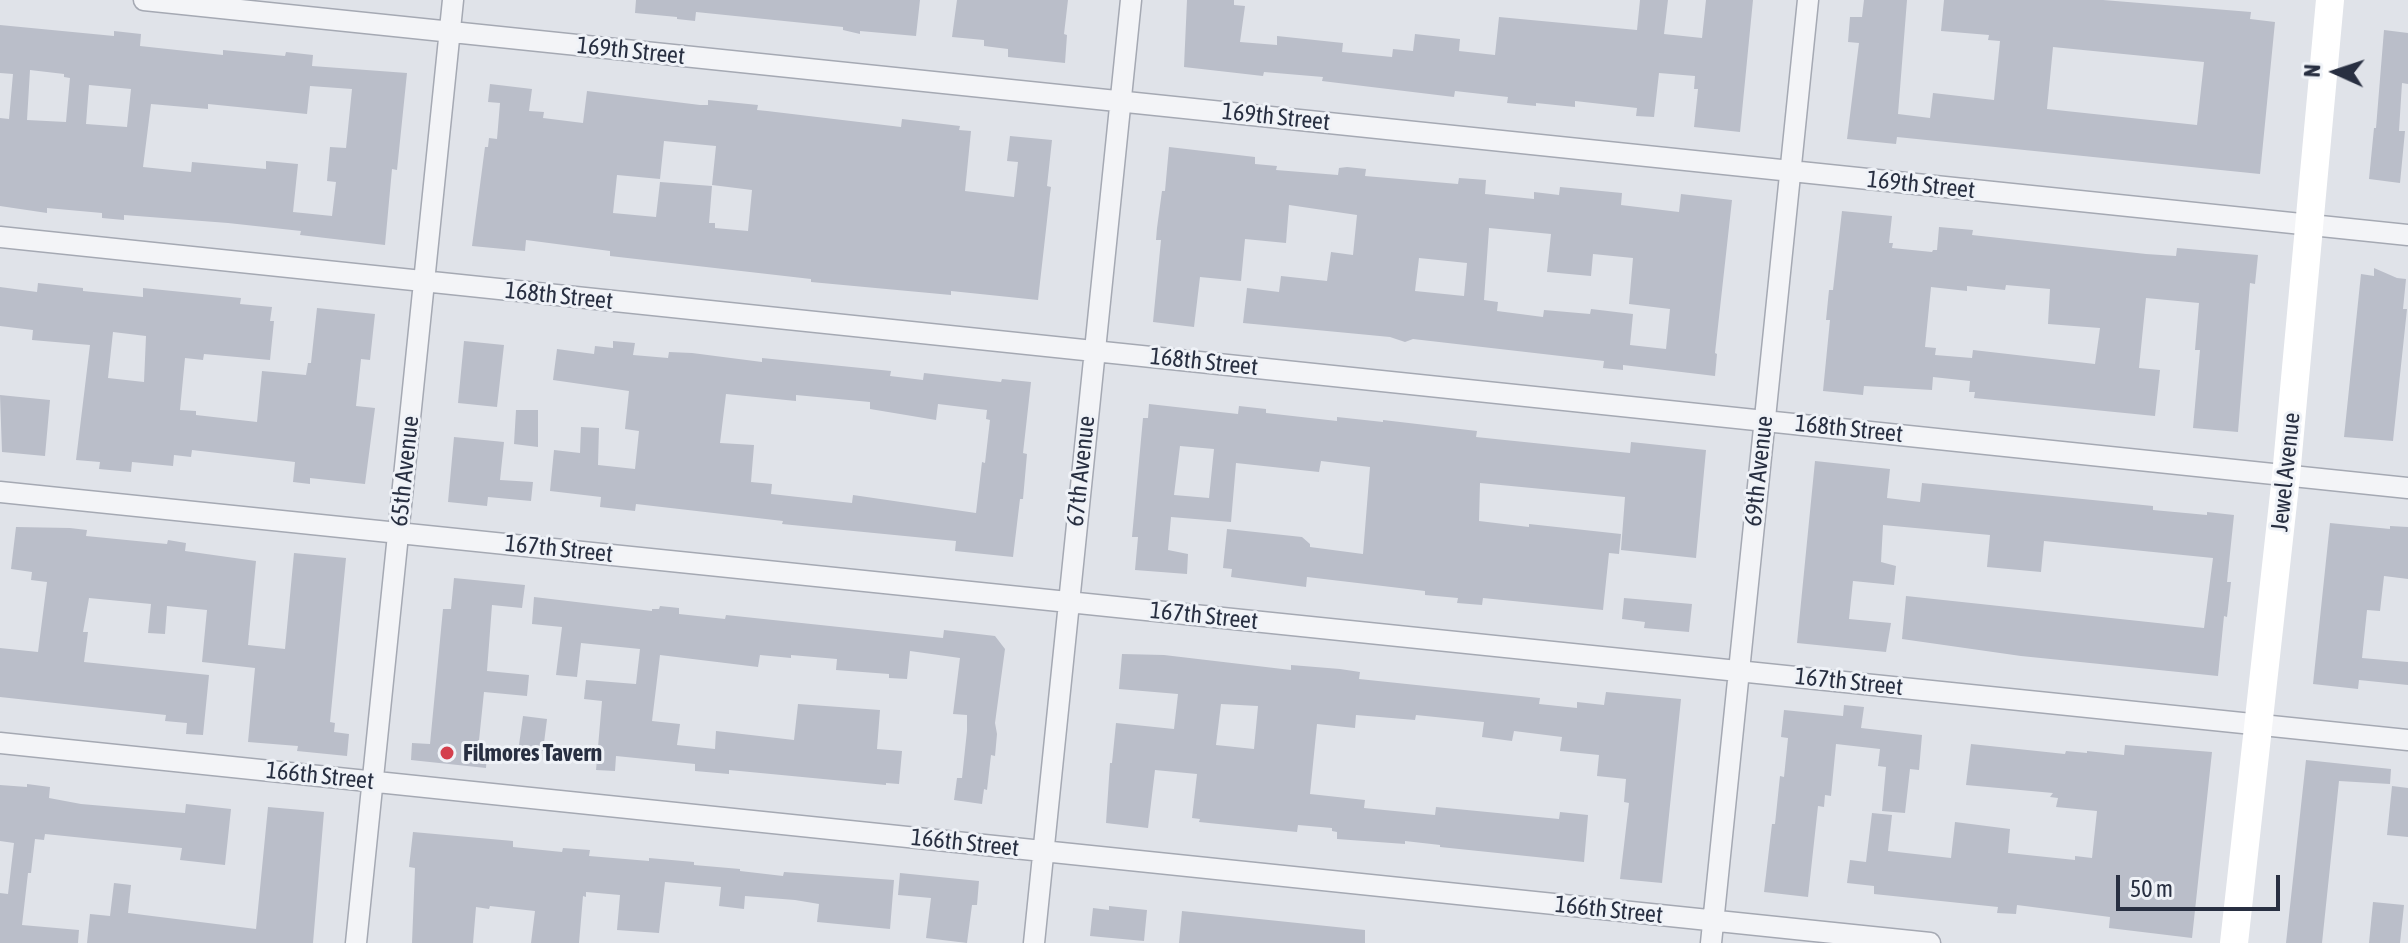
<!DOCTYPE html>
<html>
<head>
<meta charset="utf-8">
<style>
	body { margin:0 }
	#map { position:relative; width:2408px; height:943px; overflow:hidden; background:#e0e3e9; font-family:"Asap Condensed",sans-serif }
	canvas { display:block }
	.north { position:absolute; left:2296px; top:32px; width:80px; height:80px; -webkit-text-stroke:6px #eff2f7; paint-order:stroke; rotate:273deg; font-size:22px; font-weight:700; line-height:32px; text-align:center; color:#282f41 }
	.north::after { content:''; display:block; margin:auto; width:28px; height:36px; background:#282f41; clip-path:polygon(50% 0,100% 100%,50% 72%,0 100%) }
	.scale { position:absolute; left:2116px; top:875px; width:164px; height:36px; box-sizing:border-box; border:4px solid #282f41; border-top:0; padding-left:10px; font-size:24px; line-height:28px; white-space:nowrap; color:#282f41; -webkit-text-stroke:6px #eff2f7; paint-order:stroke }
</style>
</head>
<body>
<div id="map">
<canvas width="2408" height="943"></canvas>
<div class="north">N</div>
<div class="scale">50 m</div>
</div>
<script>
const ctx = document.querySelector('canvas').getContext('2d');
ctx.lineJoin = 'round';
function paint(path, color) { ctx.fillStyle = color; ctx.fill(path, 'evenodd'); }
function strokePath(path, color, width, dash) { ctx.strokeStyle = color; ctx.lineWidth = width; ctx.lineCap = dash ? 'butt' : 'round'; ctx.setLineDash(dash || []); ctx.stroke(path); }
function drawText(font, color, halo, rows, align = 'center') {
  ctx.font = font + ' "Asap Condensed",sans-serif'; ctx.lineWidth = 6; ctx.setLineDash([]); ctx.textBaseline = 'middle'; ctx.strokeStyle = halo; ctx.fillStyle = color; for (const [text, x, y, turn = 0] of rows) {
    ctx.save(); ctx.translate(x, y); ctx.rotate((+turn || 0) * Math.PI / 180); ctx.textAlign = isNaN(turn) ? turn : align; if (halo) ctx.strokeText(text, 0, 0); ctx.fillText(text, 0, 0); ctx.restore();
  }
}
paint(new Path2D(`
	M636,0H920L916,36L860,31V34L843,30V27L696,12L695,21L677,19V17L635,13Z
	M957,0H1068L1064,34L1067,35L1065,63L1008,57V49L984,46V40L952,37Z
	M1187,0H1234V5L1245,6L1240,42L1277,45V36L1343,43L1342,52L1392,57L1393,49L1413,51L1415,34L1460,39L1459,51L1495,55L1499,17L1637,30L1640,0H1668L1664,34L1702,38L1706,0H1753L1740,132L1694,127L1698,89H1694L1695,76L1659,73L1654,117L1636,116L1637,108L1575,101V107L1536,103V106L1507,103L1508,97L1455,91L1454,97L1322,81L1323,77L1264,72L1263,76L1184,67Z
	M1864,0H1907L1898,114L1930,118L1933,93L1994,100L2000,41L1988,40L1989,35L1941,31L1944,0H2103L2251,12L2250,19L2275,22L2260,174L1897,137L1896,144L1847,139L1859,43L1848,42L1850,17H1862ZM2053,47L2204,62L2197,125L2047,109Z
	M0,25L114,36V31L141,34L140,46L223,55V50L285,56L286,52L313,55L312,66L407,73L397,170L392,169L385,245L300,235L301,231L228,223L124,215V220L102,218V213L47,208V213L0,206V118L9,119L13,74L0,73ZM30,70L64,74V77L70,78L66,122L27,120ZM89,85L131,89L127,127L86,124ZM310,86L352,89L346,148L330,147L327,181L336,182L332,216L293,212L298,164L266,161V169L192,162L191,172L143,167L151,104L208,109V104L307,114Z
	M2384,30L2408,33V84L2402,83L2399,131H2405L2400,183L2369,179L2374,128H2376Z
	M490,84L532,89L529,111L544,112L543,118L583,123L587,91L700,105H708V100L758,105L757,110L767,111L901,127L902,119L960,126L959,130L971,131L965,191L1014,197L1018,162L1007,161L1010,136L1052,140L1047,186L1051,187L1050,194L1038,300L951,291V295L811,282V279L610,256V251L526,240L525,251L472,246L485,147H488L489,138L497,139L500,103L488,102ZM664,141L716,146L712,185L752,190L748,231L715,228V223H709L712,186L660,182L656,217L613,213L617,175L660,179Z
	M1169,147L1255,157V164L1277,166L1276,170L1338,175L1339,168L1347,167L1366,169L1365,176L1458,184L1459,178L1486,180L1485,194L1534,199V192L1559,195L1560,187L1622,193L1621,205L1679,212L1681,194L1732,200L1715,353L1717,354L1715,376L1623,365V370L1603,368L1604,361L1413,339L1405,342L1390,337L1243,323L1247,288L1279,292L1281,276L1327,281L1331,252L1353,255L1357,215L1289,205L1286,243L1245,239L1241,281L1200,277L1194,327L1153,322L1161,240H1156L1157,228L1162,191H1165ZM1489,228L1551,234L1547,272L1591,276L1593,254L1633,258L1629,304L1670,309L1666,349L1630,345L1633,314L1591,309L1590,314L1544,310L1543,317L1497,311L1498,302L1484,300ZM1419,258L1467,263L1464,296L1415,291Z
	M1842,211L1892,216L1889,243H1893L1892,248L1932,252L1933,250H1937L1939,227L1973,230L1972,235L2146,254L2176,256L2177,248L2258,255L2255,284L2250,283L2238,432L2193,428L2200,350H2195L2199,303L2146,298L2139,368L2160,370L2155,416L1974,398L1975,392H1969L1970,381L1933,377L1932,390L1864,386L1863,395L1823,391L1830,320H1826L1829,290H1833ZM2006,285L2050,289L2048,324L2100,328L2095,364L1973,350L1972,358L1935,355L1936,348L1925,347L1931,287L1967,291V286L2005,290Z
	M2374,268L2397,278L2406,279L2403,309H2407L2393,441L2344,437L2361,274L2374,276Z
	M38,283L83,288V291L143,297V288L241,298L240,304L272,307L270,321H274L270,360L204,354L203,360L185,358L180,410L196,411V415L257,422L262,371L306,375L308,363H311L317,308L375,314L370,360L361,359L356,406L375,408L365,484L310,478V484L293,482L295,462L192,450L191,457L174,455L173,466L132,462L131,472L99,469L100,462L76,460L90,345L32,340L33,330L0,326V287L37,292ZM113,332L146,336L144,382L108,378Z
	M464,341L504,345L497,407L458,403Z
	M613,341L635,343L633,355L668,358L669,352L692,353L762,362V358L891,371L890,376L923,380L924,373L1001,382L1002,379L1031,382L1023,453L1027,454L1023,499H1020L1013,557L955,551L956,541L782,524L783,521L636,504L635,511L600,507L601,497L550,491L554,450L580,453L581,427L599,428L598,465L635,469L639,431L625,429L629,391L553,380L557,349L594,354L595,346L613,348ZM726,394L796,401V395L870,402V409L936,420L938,404L987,410L986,419L990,420L985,463L982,462L976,513L853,495L852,503L771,494L772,484L751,482L754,445L720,443Z
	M0,395L50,400L45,456L2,452Z
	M1149,404L1238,414L1239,406L1266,409V413L1337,421V417L1383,422V420L1477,431L1476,437L1630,453L1631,442L1706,450L1696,558L1621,550L1625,497L1480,483L1479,521L1529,527V524L1621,534L1619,554L1609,553L1603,610L1483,598L1482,605L1457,603L1458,598L1425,595V591L1307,577L1306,587L1231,577L1232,569L1223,568L1227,529L1302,537L1310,544V547L1363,554L1370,467L1321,461L1319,472L1236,463L1231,522L1171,517L1168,550L1188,554L1187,574L1135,570L1138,537H1132L1143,418H1148ZM1180,446L1214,449L1209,498L1174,495Z
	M516,410H538V447L514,444Z
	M454,437L504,442L500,480L533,482L531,501L488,497L487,506L448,502Z
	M1815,461L1890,469L1887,498L1920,502L1922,483L2153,506V510L2207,515V512L2234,515L2227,582H2231L2227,617L2224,616L2218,676L2021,656L1902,639L1906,596L2204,628L2213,558L2044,541L2041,572L1987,567L1990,535L1883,525L1881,562L1896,566L1894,585L1853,581L1849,619L1891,623L1886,652L1797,643Z
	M2330,523L2390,529V526L2408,527V579L2384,576L2380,611L2367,610L2362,658L2408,662V685L2359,680L2358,689L2313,684Z
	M16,527L70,528L87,530L86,536L167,544L168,540L186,543L185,551L256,561L248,645L285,649L294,553L346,558L330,722L335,723L334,732L349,734L347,756L297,751L298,746L248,742L255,668L202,662L207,610L167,606L165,634L148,633L151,604L89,598L83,632H88L84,662L209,675L203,735L186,734L187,723L165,721L166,715L0,697V648L38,652L47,582L31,580L32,572L11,569Z
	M454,578L525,585L522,608L492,605L487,671L529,675L527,696L484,692L478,750L487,751L486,768L411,760L412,743L430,744L443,609H451Z
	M534,597L652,611V609H659L660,606L679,608V614L725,619L726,615L943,638L944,630L995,636L1005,649L995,723L997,734L995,756L991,755L987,790L984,789L982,804L954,800L957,778H962L967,731V715L953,714L960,658L910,651L907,679L889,678V674L836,670L837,659L791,655V658L760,655L758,667L660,655L652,721L680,724L677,745L715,749L716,731L794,740L798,704L880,710L877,749L902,751L899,784L886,783V785L729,770V774L695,771V764L616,756L615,771L596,770L602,701L584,699L586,680L636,684L640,649L581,643L577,677L556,675L562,627L532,624Z
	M1624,598L1692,604L1689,632L1644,628L1645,622L1622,619Z
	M1122,654L1164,655L1291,670V665L1340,669L1360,672L1359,679L1540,698L1539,704L1577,708V702L1604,705L1606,692L1681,699L1662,883L1620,879L1629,803L1624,802L1626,779L1597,776L1599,755L1560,751L1562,737L1514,731L1512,741L1482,737L1484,722L1416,715L1415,720L1356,715L1355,728L1317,724L1310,794L1365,800L1364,808L1435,815L1436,807L1559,819L1560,812L1588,815L1584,862L1440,847V845L1405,841V844L1337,839V832L1332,831V828L1298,825L1297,832L1199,822L1200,819L1192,818L1197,774L1155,770L1148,828L1106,823L1110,763H1112L1116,723L1174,729L1178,694L1119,689ZM1221,704L1258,706L1254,749L1216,745Z
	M1844,705L1864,707L1861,728L1922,735L1919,770L1910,769L1905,813L1882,811L1886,767L1878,766L1880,749L1836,744L1831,796L1825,795L1824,807L1818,806L1808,897L1764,892L1772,824H1775L1780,776L1784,777L1788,738L1781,737L1784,710L1843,716Z
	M523,716L547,719L543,751L537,750L536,754L518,752Z
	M1971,744L2065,754L2066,751L2087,753V751L2124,755L2125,745L2212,752L2192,938L2109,928L2110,917L2017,905L2016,914L1997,913L1998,907L1874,894V886L1847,883L1850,860L1866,862L1872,813L1892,815L1888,851L1951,858L1955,822L2010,829L2008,853L2075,860V856L2092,858L2097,811L2056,807L2058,798L2050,797L2053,793L1966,785Z
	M2306,760L2391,769L2390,784L2339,781L2322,943H2286Z
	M27,784L50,787L49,798L81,804L185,813L186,804L231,809L225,865L180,860L182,848L45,834L44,840L35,839L31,873H28L22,925L79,930L78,943H0V893L8,894L14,843L0,841V785L27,787Z
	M2392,786L2408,788V837L2387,835Z
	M268,807L324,812L313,943H87L90,914L110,916L114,883L131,885L128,913L256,929Z
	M413,832L513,841V847L562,852L563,848L590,850L589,856L649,861V858L694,862V865L740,869V871L783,876L784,872L894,880L890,929L817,922L819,904L795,900L745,896L744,909L719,906L721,887L665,882L659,933L617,930L620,895L586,892V897L583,896L579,943H531L535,911L490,906L489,909L476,907L473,943H412L415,868L409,867Z
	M900,873L979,881L977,905H972L967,943L926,938L931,898L898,895Z
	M2373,902L2404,905L2400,943H2369Z
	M1109,906L1147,910L1144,941L1090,936L1093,908L1109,910Z
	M1182,911L1365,930V943H1179Z`), '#babec9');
const street = new Path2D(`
	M144,0L2408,235
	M0,237L2408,488
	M0,492L2408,740
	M0,743L1930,943
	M356,943L453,0
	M1034,943L1131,0
	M1711,943L1808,0`);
strokePath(street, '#a5a9b3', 23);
strokePath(street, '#f3f4f7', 20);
strokePath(new Path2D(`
	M2234,943L2286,476L2330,0`), '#fff', 28);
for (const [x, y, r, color] of [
	[447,753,8,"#d43f4c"]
]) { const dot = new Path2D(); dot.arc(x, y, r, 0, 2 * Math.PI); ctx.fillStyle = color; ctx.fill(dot); strokePath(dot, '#eff2f7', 3); }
drawText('24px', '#282f41', '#eff2f7', [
	["169th Street",631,51,6],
	["169th Street",1276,117,6],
	["169th Street",1921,185,6],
	["168th Street",559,296,6],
	["168th Street",1204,362,6],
	["168th Street",1849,429,6],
	["65th Avenue",405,471,-84],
	["67th Avenue",1081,471,-84],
	["69th Avenue",1759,471,-84],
	["Jewel Avenue",2286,472,-84],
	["167th Street",559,549,6],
	["167th Street",1204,616,6],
	["167th Street",1849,682,6],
	["166th Street",320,776,6],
	["166th Street",965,843,6],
	["166th Street",1609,910,6]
]);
drawText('bold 24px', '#282f41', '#eff2f7', [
	["Filmores Tavern",463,753]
], 'left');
</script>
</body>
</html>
